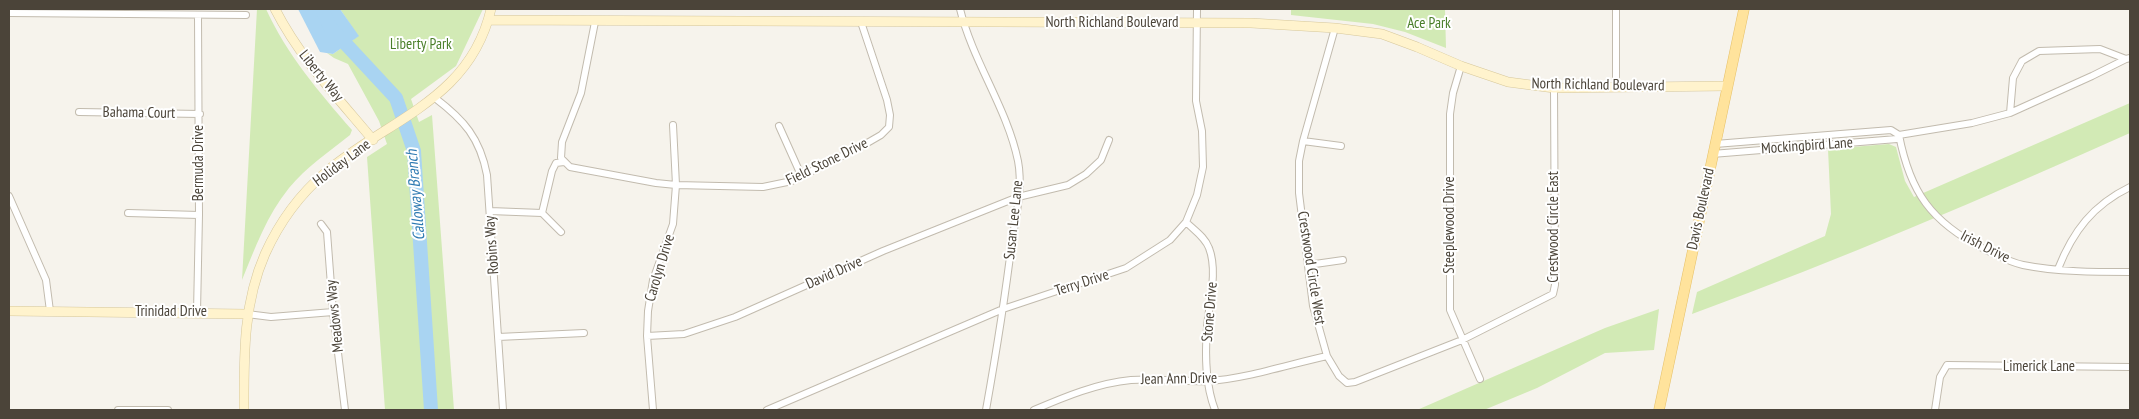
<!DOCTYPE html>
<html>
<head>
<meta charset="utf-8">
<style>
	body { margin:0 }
	#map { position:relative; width:2139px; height:419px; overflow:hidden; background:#f6f3ec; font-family:"PT Sans Narrow",sans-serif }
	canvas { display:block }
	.frame { position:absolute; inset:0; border:10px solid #4b4439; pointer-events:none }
</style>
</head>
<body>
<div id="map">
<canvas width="2139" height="419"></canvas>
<div class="frame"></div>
</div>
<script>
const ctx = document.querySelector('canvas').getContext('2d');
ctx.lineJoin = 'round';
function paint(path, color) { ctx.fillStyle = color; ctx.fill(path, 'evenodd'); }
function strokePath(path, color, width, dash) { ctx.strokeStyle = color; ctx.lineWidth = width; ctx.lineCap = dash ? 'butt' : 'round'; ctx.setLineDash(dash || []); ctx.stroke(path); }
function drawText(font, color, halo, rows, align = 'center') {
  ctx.font = font + ' "PT Sans Narrow",sans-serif'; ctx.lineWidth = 4; ctx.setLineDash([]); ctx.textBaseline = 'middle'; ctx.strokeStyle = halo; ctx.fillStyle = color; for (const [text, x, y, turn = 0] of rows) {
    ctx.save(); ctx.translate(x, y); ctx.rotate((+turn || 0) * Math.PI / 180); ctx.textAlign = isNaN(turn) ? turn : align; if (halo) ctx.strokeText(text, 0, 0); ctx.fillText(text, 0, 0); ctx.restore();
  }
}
paint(new Path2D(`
	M257,9H266C287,55 319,92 352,130L350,135C329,152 306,167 289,188C267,215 255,248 242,280Z
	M340,9H483L456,66L411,99L419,122L432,115L454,410H385L367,157L387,144L379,121L348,64L334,58L327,53L333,54L358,36Z
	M1291,9H1445L1446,48L1405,32L1373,24L1291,15Z
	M2130,103V133C1986,197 1840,260 1692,314L1697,292L1825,236L1831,214L1828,149L1889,144L1896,147L1905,181L1914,197Z
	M1659,309L1654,350L1605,353L1537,388L1484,410H1417L1605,328Z`), '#d2eab5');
paint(new Path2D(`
	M298,9H340L359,36L333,54L320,52Z`), '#a9d4f2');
strokePath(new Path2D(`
	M322,9L330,27L396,98L414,151L431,410`), '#a9d4f2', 14);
const street = new Path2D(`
	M960,9C973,62 1007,108 1018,161C1023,187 1016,216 1012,241C1005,298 996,354 986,410
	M1616,9V87
	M9,13L246,15
	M595,22L581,93L562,142L561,158L570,167L656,183L676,185L763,187L792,181L862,146L881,135L889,127L890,115L887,100L861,22
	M1335,28L1303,141L1299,161V193L1313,306L1327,356L1339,376L1347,383L1355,382L1462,340L1553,294L1555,285L1554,88
	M1461,66L1453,93L1450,114V310L1480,379
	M435,98C464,120 480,138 487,175L503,410
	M79,112L200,114
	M2010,113L2013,78L2022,61L2039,51L2100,49L2126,59L2130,58
	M779,126L801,175
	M1899,135C1910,192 1931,222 1984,249C1997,255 2009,262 2023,265C2058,272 2095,272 2130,272
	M1303,141L1341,146
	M1715,144L1891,130L1899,135L1972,123L2010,113L2092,76L2126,59
	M1712,154L1897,139L1899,135
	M9,196L46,280L50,311
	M490,211L542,213L561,232
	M128,213L199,215
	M542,213L552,171L556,163L564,162
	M1186,222C1194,230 1205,237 1209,248C1218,271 1209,303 1207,327C1205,355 1205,384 1215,410
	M321,224L327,232L333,312L345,410
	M1308,265L1343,260
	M2058,269C2073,231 2093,205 2130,187
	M197,312L199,215L198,15
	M247,314L271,317L333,312
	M647,336L684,334L735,317L883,251L1018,197L1068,185L1086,174L1101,160L1109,140
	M498,337L584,333
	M118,410H168
	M653,410L647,336L648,311L653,280L673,224L676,185L673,125
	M767,410L1003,309L1126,268L1170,240L1186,222L1197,195L1203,167L1202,131L1196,101L1197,9
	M1034,410C1064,397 1098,383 1131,380C1157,378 1182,382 1208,381C1245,379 1290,364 1327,356
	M1935,410L1940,377L1947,365L2130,367`);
const secondary = new Path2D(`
	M275,9C300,58 338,98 373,140
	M488,20L1251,23L1335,28L1382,34L1417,47L1461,66L1508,82L1554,88L1727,86
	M9,311L247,314
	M244,410C244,356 243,304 265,254C279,223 300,194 326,172C388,119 470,100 491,9`);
const primary = new Path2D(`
	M1659,410L1744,9`);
strokePath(street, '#c2bbae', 8);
strokePath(secondary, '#d6c79b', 10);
strokePath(primary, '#e6c16a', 11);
strokePath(street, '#fff', 6);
strokePath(secondary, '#fff3cd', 9);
strokePath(primary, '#ffe39c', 10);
drawText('15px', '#4b4439', '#fff', [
	["North Richland Boulevard",1112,23],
	["Liberty Way",321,76,51],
	["North Richland Boulevard",1598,85,1],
	["Bahama Court",139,113,1],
	["Mockingbird Lane",1807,146,-4],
	["Field Stone Drive",827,162,-26],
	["Bermuda Drive",199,163,-90],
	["Holiday Lane",342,163,-37],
	["Davis Boulevard",1701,209,-78],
	["Susan Lee Lane",1014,220,-84],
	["Steeplewood Drive",1450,225,-90],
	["Crestwood Circle East",1554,227,-90],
	["Robins Way",492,245,-94],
	["Irish Drive",1985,247,27],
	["Carolyn Drive",660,268,-73],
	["Crestwood Circle West",1311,268,81],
	["David Drive",834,273,-24],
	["Terry Drive",1082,283,-18],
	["Trinidad Drive",171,312],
	["Stone Drive",1210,312,-85],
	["Meadows Way",335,316,-96],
	["Limerick Lane",2039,367],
	["Jean Ann Drive",1179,379,-1]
]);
drawText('15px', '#4a7f2a', '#fff', [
	["Ace Park",1429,24],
	["Liberty Park",421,45]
]);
drawText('italic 16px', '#2e7ab2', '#fff', [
	["Calloway Branch",416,195,-95]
]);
</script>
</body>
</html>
